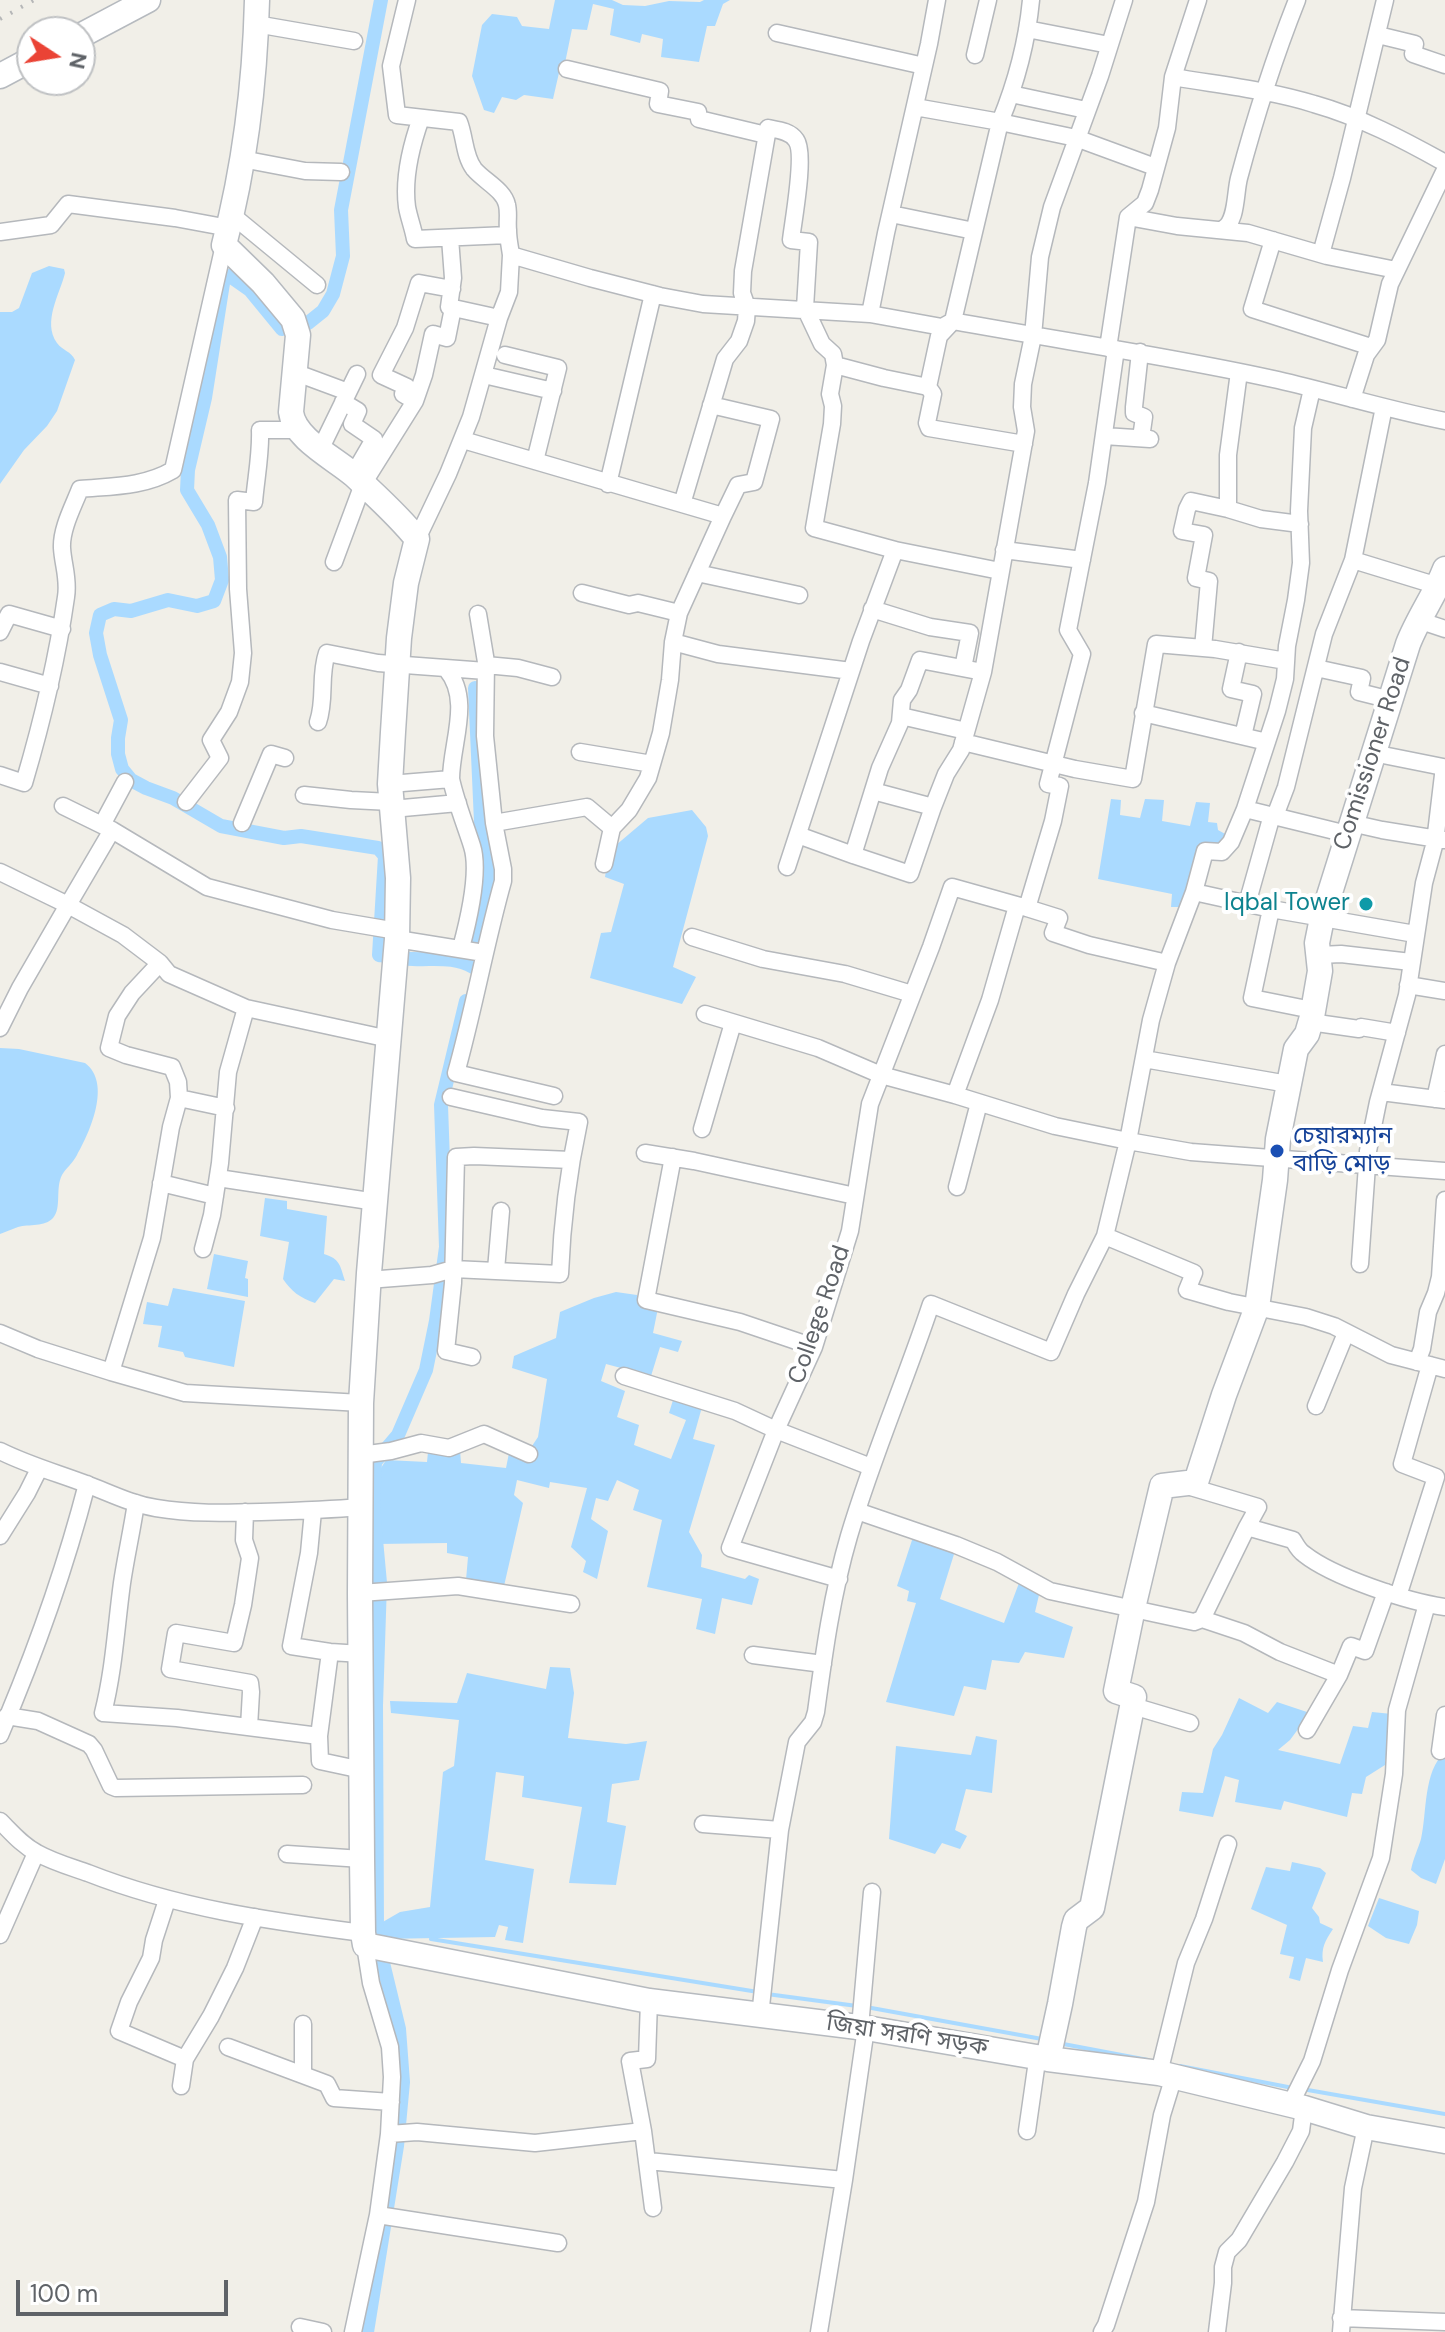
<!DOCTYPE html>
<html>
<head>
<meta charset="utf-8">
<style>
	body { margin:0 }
	#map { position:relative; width:1445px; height:2332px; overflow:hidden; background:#f1efe8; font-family:"DM Sans",sans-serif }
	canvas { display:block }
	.north { position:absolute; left:16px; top:16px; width:80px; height:80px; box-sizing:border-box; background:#fff; border:2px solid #bfc1c3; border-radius:50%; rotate:102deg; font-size:22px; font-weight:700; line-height:32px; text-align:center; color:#5f6368 }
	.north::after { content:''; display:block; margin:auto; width:28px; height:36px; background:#ea4335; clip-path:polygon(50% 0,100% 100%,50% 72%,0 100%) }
	.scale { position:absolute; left:16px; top:2280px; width:212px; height:36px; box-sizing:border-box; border:4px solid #5f6368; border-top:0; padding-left:10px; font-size:24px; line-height:28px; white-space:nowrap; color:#5f6368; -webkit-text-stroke:6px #fff; paint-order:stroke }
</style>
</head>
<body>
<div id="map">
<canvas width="1445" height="2332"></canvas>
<div class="north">N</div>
<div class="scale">100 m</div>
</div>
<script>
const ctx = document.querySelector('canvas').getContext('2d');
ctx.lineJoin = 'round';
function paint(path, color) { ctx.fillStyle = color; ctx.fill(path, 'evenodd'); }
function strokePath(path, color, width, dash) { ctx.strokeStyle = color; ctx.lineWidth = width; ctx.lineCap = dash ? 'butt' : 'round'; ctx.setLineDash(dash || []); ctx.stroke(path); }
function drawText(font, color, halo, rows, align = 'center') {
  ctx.font = font + ' "DM Sans","Noto Sans Bengali",sans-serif'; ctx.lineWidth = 8; ctx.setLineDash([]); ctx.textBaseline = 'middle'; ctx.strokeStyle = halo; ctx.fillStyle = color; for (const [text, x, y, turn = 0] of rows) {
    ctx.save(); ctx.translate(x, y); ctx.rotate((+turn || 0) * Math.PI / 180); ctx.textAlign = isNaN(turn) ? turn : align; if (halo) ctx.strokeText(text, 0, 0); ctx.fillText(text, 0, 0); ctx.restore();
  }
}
paint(new Path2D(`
	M555,0H612L623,5L645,6L669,1L700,2L704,0H730L723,4L715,26H707L699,62L661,57L663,39L642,34L640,43L610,35L614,9L593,4L587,30L572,29L565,63L561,64L553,99L524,95L516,100L502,97L494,113L484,110L472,76L482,25L492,14L517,17L522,26L549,29Z
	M49,266L64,269L65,273C60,294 42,322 57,343C63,351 71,351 75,360L57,411L47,426L24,450L0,484V312H12L19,308L32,273Z
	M1111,799L1121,800L1120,815L1140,818L1145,799L1164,800L1162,821L1190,826L1196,802L1210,803L1208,822L1217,823L1218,830L1227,835L1217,847L1182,907H1171L1172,894L1098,879Z
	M692,810L706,827L708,836L673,967L696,977L682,1004L590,978L601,933L611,932L624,884L605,877L609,851L648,818Z
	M0,1048L19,1049L85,1063C112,1083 90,1132 77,1155C73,1163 66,1168 62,1175C55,1188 62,1208 53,1218C45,1227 29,1224 18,1227C12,1229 6,1232 0,1234Z
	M265,1198L287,1201V1209L327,1216L324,1254C340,1259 340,1265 345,1281L334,1279L315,1303C300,1298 291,1291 283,1279L289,1242L260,1236Z
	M214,1254L248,1261L245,1278L248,1279V1297L207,1289Z
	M173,1288L245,1301L234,1367L185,1357L183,1352L158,1347L162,1326L143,1324L147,1302L168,1306Z
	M616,1292L637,1295L641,1307L658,1308L653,1333L682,1341L678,1352L660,1347L651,1376L606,1364L601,1381L625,1391L617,1417L639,1425L634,1445L671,1459L686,1420L669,1413L674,1397L702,1407L693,1439L715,1445L689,1532L702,1555L701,1567L745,1579L749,1575L759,1579L752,1605L722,1598L715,1634L696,1629L702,1599L647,1587L662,1520L633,1510L639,1490L617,1480L608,1501L596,1498L591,1519L608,1531L597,1579L583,1572L586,1561L571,1547L587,1488L550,1482L549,1488L517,1480L514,1495L523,1503L504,1586L466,1580L468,1557L447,1553V1543L378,1544L376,1476L386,1460L427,1462L428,1452L460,1450L461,1463L506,1468L509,1453L530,1449L538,1437L547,1379L512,1368L514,1356L556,1338L560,1312L594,1298Z
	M914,1534L955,1551L940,1599L1004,1623L1019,1583L1039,1595L1035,1612L1073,1627L1064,1658L1025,1652L1019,1663L992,1660L986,1690L964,1686L954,1716L886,1702L916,1603L907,1601L909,1591L897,1586Z
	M550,1667L570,1668L574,1693L568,1738L626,1744L647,1741L639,1780L612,1784L607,1822L626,1826L616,1885L569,1883L582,1807L522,1797L524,1776L496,1772L485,1860L534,1869L523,1943L505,1940L508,1927L499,1925L495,1937L381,1939V1923L400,1912L430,1907L443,1772L454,1766L459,1720L391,1713L390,1701L457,1703L467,1673L546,1689Z
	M1239,1698L1268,1713L1277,1702L1310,1713L1290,1740L1278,1750L1340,1764L1353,1726L1368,1728L1372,1712L1392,1714L1385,1765L1366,1777L1362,1794L1352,1793L1347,1817L1284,1801L1281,1810L1235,1802L1239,1780L1225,1776L1213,1817L1179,1811L1182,1792L1203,1793L1213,1749L1222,1735Z
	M976,1736L997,1740L992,1793L966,1789L955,1830L967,1836L960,1849L942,1843L935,1854L889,1839L896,1746L971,1755Z
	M1445,1752V1859L1436,1884L1421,1878L1411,1870C1413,1859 1418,1849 1421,1839C1427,1814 1423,1771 1445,1752Z
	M1292,1862L1320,1868L1326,1873L1312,1908L1319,1917L1320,1923L1333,1929C1325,1941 1321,1948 1323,1962L1306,1958L1300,1981L1289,1978L1294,1957L1280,1954L1287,1925L1251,1909L1266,1867L1290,1871Z
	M1379,1898L1419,1911L1417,1925L1409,1944L1386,1938L1368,1926Z`), '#aadaff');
strokePath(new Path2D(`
	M431,1939L758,1992
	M767,1994L857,2006
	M866,2007L1042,2039
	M1058,2043L1148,2060
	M1180,2066L1293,2088
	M1302,2089L1445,2114`), '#aadaff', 4);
strokePath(new Path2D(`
	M381,0L341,210L343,256L333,294L323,311L308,323L282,329L250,290L230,276L224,277L205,398L188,470L187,490L208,525L220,557L222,580L214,601L197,606L168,600L131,611L114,609L100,615L96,633L100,655L121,720L118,738V754L122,769L131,780L146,788L173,798L221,826L284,838L301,836L378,848L385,856L379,955C391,957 402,959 413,959C435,960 454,956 473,967
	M475,688L481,822L491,875L479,940
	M367,2332L397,2146L403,2082L399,2029L383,1963L377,1929L376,1705L380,1583L373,1507L375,1462L398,1435L426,1370L436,1321L446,1247L441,1105L466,1001`), '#aadaff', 14);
const street = new Path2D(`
	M407,0L391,66L397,115L459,122C465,137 464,156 474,169C484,181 504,190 507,205C509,213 507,222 508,230C508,239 510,247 511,255
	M256,24L354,41
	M1027,29L1109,45
	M777,33L924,66
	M1378,35L1415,44L1413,54L1445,65
	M975,55L988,0
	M567,69L660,91L658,104L698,112L699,119L766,135
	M1173,77C1220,85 1269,90 1314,104C1360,117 1404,140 1445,163
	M1011,94L1086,110
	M915,107L1000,122L1076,138L1155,167
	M421,118C411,146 403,177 407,207C409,218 413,228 415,239L508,235
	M242,159L305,171L341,172
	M891,214L974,231
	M232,215L317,285
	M1128,217L1177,226L1248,233L1327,256L1396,270
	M1223,229C1237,222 1235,193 1239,178C1255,118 1274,58 1297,0
	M0,232L51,225L68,204L175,218L229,228
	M450,238L453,278L449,307L499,318
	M1273,240L1252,309L1371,347
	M1321,254L1342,178L1385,0
	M870,314L886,233L929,44L937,0
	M1108,348L1128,217L1145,203L1150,190L1167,128L1173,77L1198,0
	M1140,352L1134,407V413L1144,417L1141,438
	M505,355L558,368L535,461
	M835,365L884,378L928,387L939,336L953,321L1000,122C1016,83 1027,42 1031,0
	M294,372L348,392
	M484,375L553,391
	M928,387L933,394L927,423L929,428L1024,444
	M1312,389L1303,428L1299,511L1301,563L1296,600L1287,646L1285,679L1277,711L1245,809L1347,834
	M1352,399L1366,355L1377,340L1390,284L1445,170
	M415,401L403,394L407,387L381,375L405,328L419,283L452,289
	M343,402L358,411L352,424L374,439L353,475
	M711,405L771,419L754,482L738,485L723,516
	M1384,407L1353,560L1438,586
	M1104,436L1150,439
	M463,440L682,504L725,359L739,341L746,321L747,307L742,293L743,271L768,128C778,130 790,131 796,140C806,153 793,222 791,240L809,242L805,308L822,344L833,354L835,365L830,394L833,406L832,424L814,528L895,550L861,641L787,867
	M320,450L357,374
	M608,484L653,294
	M1228,509L1261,519L1300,524
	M417,539L448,474L471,417L499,318L509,292L511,255L590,278L660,296L703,304L870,314L942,327L953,321C1061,341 1171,356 1278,380C1334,393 1389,410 1445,421
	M895,550L1000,571
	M1004,550L1082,560
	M334,562L363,484L415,401L424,375L433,334L447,338L453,308
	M697,573L799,595
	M582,593L629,605L638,603L679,613
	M872,609L930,627L970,633L963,668
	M478,614L486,662L485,736L494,823L587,807L612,828
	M1418,620L1445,629
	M0,632L9,614L62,629
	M673,642L718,654L851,671
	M1203,648L1209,581L1196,578L1204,535L1182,531L1187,509L1191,501L1228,509V455L1239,372
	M1239,652L1231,689L1253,694L1243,736
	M486,665L518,668L552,677
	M1316,668L1362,678L1359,692L1391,700
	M447,670C472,700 451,744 451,779
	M0,672L50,686
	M1143,713L1267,742
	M901,716L966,731
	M318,722C326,699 319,676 327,653L378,663L486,671
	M963,742L1075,769L1133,779L1156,644L1215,649L1286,661
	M580,752L652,764
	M0,775L24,783C42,722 57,660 66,597C69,579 63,565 62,548C61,529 73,507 80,489C112,486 144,487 173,470L224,245
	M390,784L451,779C456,802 465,824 472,846C480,871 468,922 461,948
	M873,791L933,807L946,774L961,750L983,672
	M304,795L351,800L391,802
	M186,802L220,758L211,740L229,712L240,682L243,653L238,589L237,500L254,502C256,478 261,454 260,430H298
	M63,806L112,830L207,887L332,920L397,931
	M403,808L458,803
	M1275,816L1286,787L1324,634L1353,560
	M242,823L271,754L285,758
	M494,823L503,869V881C485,945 474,1009 456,1073L554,1096
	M1351,823L1382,830L1444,840
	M102,825L125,782
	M112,830L68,905L123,935L160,963L132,993L117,1016L109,1048L126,1055L172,1067L178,1082L179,1098L226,1108
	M798,835L853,855L880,768L900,723L902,700L909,690L920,660L983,672L1026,431L1022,407L1023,384L1033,336L1040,257L1052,207L1100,76L1124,0
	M853,855L910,874L933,807
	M604,864L612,828L629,810L648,778L661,733L670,680L673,642L679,613L723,516L682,504
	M0,872L68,905L20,988L0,1028
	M1194,892L1271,909L1415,934
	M1247,904L1272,815
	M1027,908L1059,918L1053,933L1089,945L1167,963
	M1271,909L1252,998L1312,1010
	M692,937L763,959L845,974L912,994
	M397,939L484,953
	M1320,955L1341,954L1411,962
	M160,963L169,974L246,1008L389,1039
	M1408,985L1445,991
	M705,1014L818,1048L881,1075L955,1095L1055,1126L1128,1141L1191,1152L1445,1171
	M1310,1022L1359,1029L1361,1027L1397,1033
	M1144,1059L1288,1084
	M1381,1092L1445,1100
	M955,1095L990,1000L1017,906
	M1435,1099L1445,1054
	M702,1129L733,1023
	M645,1153L694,1161L855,1196
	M673,1157L646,1300L740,1322L814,1347
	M218,1178L376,1202
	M161,1183L215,1196
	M957,1187L979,1103
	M1105,1236L1128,1141L1151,1020L1167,963L1194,892L1205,851L1222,852L1231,842L1245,809
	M203,1249L212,1215L220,1163L228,1072L246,1008
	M1360,1264L1368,1151L1378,1102L1407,995L1424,883L1435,842L1443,775V767L1373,753
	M496,1270L501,1211
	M368,1280L432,1275L453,1269L560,1274C562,1222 568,1173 579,1122L542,1118L451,1097
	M0,1333L38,1349L111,1372L152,1238L171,1127L179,1098
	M472,1357L446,1351L453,1283L456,1157L474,1156L571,1160
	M1417,1362L1422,1349L1428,1312L1436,1293L1440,1277L1445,1200
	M111,1372L185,1393L361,1403
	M624,1376L735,1411L776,1430L871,1467
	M1316,1406L1346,1333
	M0,1451C28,1465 57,1473 86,1484C110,1493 131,1504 156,1508C191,1514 226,1513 261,1512C294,1511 327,1510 360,1507
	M360,1455L391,1451L421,1443L449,1448L484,1434L529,1454
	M1184,1485L1258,1507L1247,1527L1293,1540C1296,1545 1299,1551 1304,1554C1333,1577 1408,1602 1445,1607
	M136,1503C132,1530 126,1556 122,1583C116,1627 114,1670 103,1713L177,1718L319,1736L320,1761L362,1770
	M313,1511L309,1553L291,1646L330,1652L362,1654
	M857,1511L956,1545L997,1562L1050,1591L1194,1622L1202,1619L1247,1527
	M245,1512L244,1540L250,1558L243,1605L234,1643L176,1633L170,1669L250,1683L251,1692L249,1727
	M0,1536L27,1493L39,1469
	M839,1579L730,1548L776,1430L814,1347L850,1231L870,1104L931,947L952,887L1027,908L1053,821L1060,786L1048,784L1082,654L1068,630L1097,483L1116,349
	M360,1593L458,1586L571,1604
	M1398,1596L1436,1477L1402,1464L1430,1365
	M1202,1619L1244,1633L1280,1652L1339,1675
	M753,1655L823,1664
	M1133,1706L1190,1723
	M7,1716L38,1721L89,1744L94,1750L111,1786L116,1788L303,1785
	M1307,1730L1339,1675L1351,1646L1365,1651L1386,1592
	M0,1735C36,1651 64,1573 87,1484
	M319,1736L330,1652
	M1440,1751L1445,1715
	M0,1821C12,1833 22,1845 37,1853C53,1862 71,1867 88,1873C177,1908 269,1921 363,1933
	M703,1824L780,1830
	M287,1854L362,1859
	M167,1900L154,1940L151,1958L129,2002L119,2031L185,2059
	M0,1935L36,1853
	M649,2001L647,2059L630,2061L643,2131L653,2208
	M760,2016L780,1830L797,1742L813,1722L816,1712C824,1653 832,1594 849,1536C872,1458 905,1382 931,1304L1051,1352L1076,1294L1105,1236L1194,1273L1187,1290L1229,1302L1306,1317L1334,1326L1391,1355L1445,1369
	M860,2027L872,1892
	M228,2047L327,2084L334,2098L391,2102
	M1159,2073L1186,1963L1204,1919L1228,1844
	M303,2075V2024
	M181,2086L185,2059L211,2016L235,1968L255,1917
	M1290,2105L1312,2061L1340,1970L1381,1858L1394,1774L1397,1710L1427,1604
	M1027,2131L1037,2061L1046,2055L1047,2057
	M389,2134L417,2132L535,2143L643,2131
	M648,2161L844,2180
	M378,2215L558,2243
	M1341,2318L1445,2322
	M300,2327L323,2332
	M353,2332L378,2215L389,2134L392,2077L390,2047L371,1983L365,1945
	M819,2332L844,2180L866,2028
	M1102,2332L1106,2325L1146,2202L1162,2115L1174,2076
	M1217,2332L1223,2283V2267L1227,2252L1239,2240L1285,2162L1301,2131L1304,2108
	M1341,2332L1353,2188L1366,2127`);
const secondary = new Path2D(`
	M257,0C255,82 245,165 224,245L263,283L293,319L298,335L291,412C294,439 336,459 355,476C376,496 399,516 417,539L406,583L399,638L393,732L390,784L398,878L397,939L369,1273L361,1403L360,1593L362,1859L363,1933L365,1945L649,2001L866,2028L1048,2059L1159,2073L1304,2108L1366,2127L1445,2141
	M80,36L148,0
	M0,76L32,59
	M1048,2059L1060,2004L1074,1927L1076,1920L1092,1908L1134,1697L1116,1691L1133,1608L1162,1486L1196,1482L1224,1395L1257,1307L1275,1180L1278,1139L1296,1049L1307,1034L1312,1017L1320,971L1317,943L1322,918L1408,644C1418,618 1435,595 1445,569`);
strokePath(street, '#b5b8bc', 19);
strokePath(secondary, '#b6babf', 27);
strokePath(street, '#fff', 16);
strokePath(secondary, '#fff', 24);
strokePath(new Path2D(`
	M0,19L34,0`), '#b6b7b8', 4, [2, 10]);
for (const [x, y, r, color] of [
	[1366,904,8,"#0f9aa8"],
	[1277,1151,8,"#1a4fb4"]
]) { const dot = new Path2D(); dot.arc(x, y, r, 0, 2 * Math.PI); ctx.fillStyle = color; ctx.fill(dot); strokePath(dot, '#fff', 3); }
drawText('24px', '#5f6368', '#fff', [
	["Comissioner Road",1373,754,-72],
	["College Road",820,1315,-71],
	["জিয়া সরণি সড়ক",907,2036,9]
]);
drawText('24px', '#0d838f', '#fff', [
	["Iqbal Tower",1350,904]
], 'right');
drawText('24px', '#164399', '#fff', [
	["চেয়ারম্যান",1293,1137],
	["বাড়ি মোড়",1293,1165]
], 'left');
</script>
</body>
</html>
